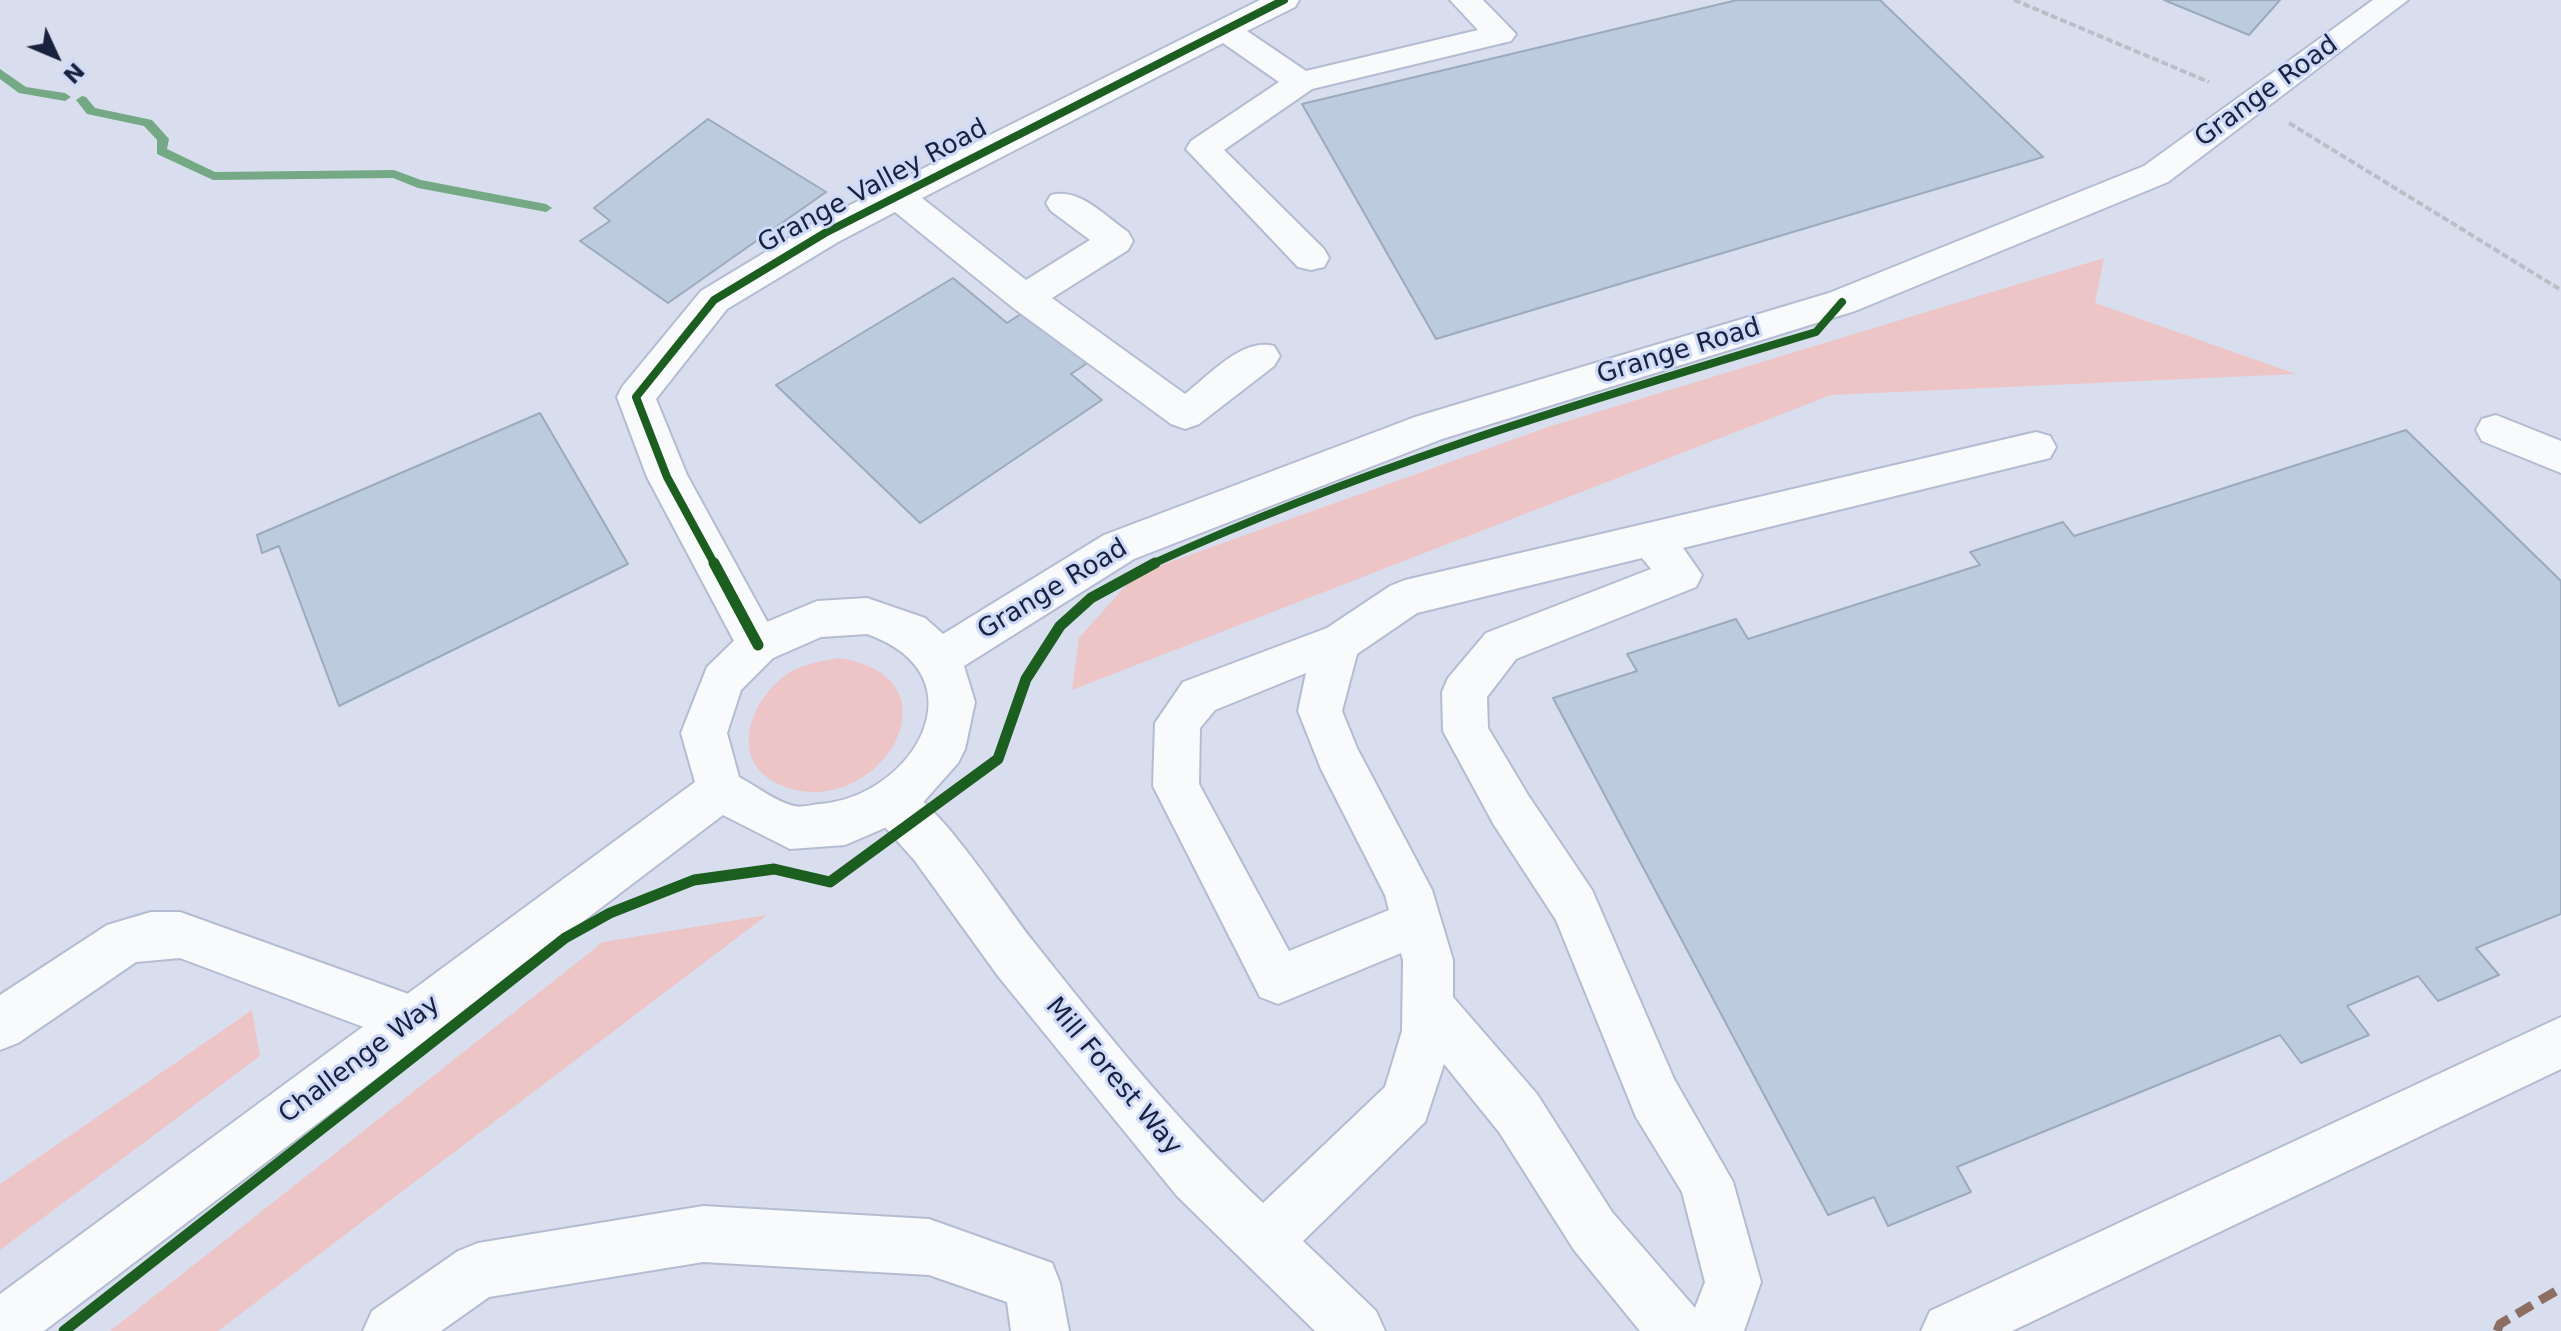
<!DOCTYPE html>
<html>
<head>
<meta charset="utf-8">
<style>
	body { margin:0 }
	#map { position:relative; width:2561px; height:1331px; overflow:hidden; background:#d8deee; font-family:"DejaVu Sans",sans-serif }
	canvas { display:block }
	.north { position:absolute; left:16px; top:16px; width:80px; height:80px; -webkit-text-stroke:6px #cedaf8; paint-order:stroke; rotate:134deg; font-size:22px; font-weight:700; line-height:32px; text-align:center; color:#18213d }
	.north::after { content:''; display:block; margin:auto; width:28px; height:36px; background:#18213d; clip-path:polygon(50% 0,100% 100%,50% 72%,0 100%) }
</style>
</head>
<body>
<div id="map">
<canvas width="2561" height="1331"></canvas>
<div class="north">N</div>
</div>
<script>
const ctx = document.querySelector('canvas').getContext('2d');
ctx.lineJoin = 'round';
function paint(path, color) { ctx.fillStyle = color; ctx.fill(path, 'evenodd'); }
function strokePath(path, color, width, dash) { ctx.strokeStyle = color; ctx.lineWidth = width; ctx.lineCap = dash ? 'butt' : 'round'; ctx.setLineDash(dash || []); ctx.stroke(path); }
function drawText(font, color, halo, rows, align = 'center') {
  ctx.font = font + ' "DejaVu Sans",sans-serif'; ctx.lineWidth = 6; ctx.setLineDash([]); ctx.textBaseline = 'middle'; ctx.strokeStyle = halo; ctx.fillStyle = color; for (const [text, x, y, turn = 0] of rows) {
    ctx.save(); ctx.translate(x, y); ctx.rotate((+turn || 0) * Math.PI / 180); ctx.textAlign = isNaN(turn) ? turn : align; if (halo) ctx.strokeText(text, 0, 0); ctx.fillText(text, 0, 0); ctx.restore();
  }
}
paint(new Path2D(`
	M2104,258L2095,303L2296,374L1831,395L1072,690L1079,638L1136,574L1551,426Z
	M839,658C968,678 877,823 783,786C727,764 748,702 787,674C802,664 821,661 839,658Z
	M767,915L218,1331H110L603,942Z
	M252,1010L260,1056L0,1250V1184Z`), '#edc5c6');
paint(new Path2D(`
	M0,69L26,87L65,93L71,97L65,101L19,93L0,79Z
	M82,96L86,97L95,108L152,120L169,139L167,149L215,172L394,170L421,180L546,204L552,208L546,212L418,188L393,178L213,180L157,154V140L144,126L87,114L76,100Z`), '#75a986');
const building = new Path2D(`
	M1737,0H1880L2043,157L1436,339L1302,104Z
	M2164,0H2280L2249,35Z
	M708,119L826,192L668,303L580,241L610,221L594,208Z
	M953,278L1007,323L1027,310L1089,362L1071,374L1102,400L920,523L776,385Z
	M540,413L628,564L339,706L279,546L262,553L257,535Z
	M2406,430L2561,581V914L2476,948L2499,975L2438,1001L2418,976L2347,1006L2369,1035L2301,1063L2280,1035L1957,1167L1971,1192L1888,1226L1874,1197L1828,1215L1553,698L1637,671L1627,654L1736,619L1748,639L1980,565L1970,552L2063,522L2074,536Z`);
paint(building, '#bccbde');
strokePath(building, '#9baabc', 2);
const minor = new Path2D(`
	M1260,0H1299L1295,7L1247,31L1306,71L1478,30L1450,0H1483L1516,34L1511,41L1312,89L1224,150L1324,249L1329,258L1324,267L1311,270L1298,267L1186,149L1191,141L1279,82L1223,43L922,198L1026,280L1090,240L1051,211L1046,203L1051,195C1079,187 1105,216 1128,232L1133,241L1128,250L1052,298L1185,394C1209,375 1243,337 1274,346L1280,356L1274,366L1199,424L1185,429L1171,424L1012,307L895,212L838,242L727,309L656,399L687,475L780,645L773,658L758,663L743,658L647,477L617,397L622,387L701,291L812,224Z
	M2496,415L2561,441V473L2482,441L2476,430L2482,419Z
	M2036,432L2050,436L2056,447L2050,458L1683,548L1702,575L1696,587L1516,659L1487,697L1488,728L1528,795L1592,890L1674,1079L1733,1182L1761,1282L1744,1331H1640L1574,1250L1499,1132L1444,1064L1425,1122L1303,1241L1376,1311L1385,1331H1315L1177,1196L998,976L915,861L876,817L870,802L876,787L893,781C938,798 1000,900 1033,941C1104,1031 1179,1124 1263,1203L1385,1087L1402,1031L1403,960L1401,953L1278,1004L1260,997L1153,786L1155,723L1183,682L1327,628L1390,586L1405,580ZM1642,558L1651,569L1486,633L1448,678L1442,692L1443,731L1494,825L1556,920L1636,1117L1682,1192L1705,1282L1695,1308L1612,1212L1537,1094L1453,997V960L1432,890L1357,748L1342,711L1357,654L1417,613ZM1306,673L1298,711L1321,769L1385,895L1389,910L1289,951L1199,784L1200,728L1215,710Z
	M151,912H180L414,996L432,1003L440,1021L432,1039L414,1046L180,958L136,962L18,1043L0,1050V995L107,925Z
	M2561,1017V1069L2012,1331H1921L1930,1311Z
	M703,1206L929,1219L1052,1263L1060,1283L1069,1331H1011L1007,1302L929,1275L703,1262L489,1297L441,1331H363L372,1311L458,1251L478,1243Z`);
const major = new Path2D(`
	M2373,0H2408L2168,182L1855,311L1442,439L1134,559L964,666L975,702L965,749L958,763L910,817L845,845L790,849L723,815L44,1331H0V1294L695,782L681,733L707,667L743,632L817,601L867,598L925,618L943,634L1104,535L1415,417L1829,293L2144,166ZM867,634C986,676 912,798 819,804C811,805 801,808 794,806C776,802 756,786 739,777L727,733L741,690L773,658L821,637Z`);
strokePath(minor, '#b4bcd2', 4);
strokePath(major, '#b4bcd2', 4);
strokePath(new Path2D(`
	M2014,0L2209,82
	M2289,123L2561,290`), '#bcbec7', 4, [7, 3]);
paint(minor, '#f9fafc');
paint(major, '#f9fafc');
strokePath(new Path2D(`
	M2497,1331L2500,1324L2561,1288`), '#8d6e63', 9, [18, 9]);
strokePath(new Path2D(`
	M715,565L667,477L636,397L714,300L825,233L1284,0
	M1150,565C1365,466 1590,400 1816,332L1842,302`), '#1b5e20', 8);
strokePath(new Path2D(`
	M714,563L758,645
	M64,1331L565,938L610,913L694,880L774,869L830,882L998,759L1026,679L1060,626L1091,598L1155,563`), '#1b5e20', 11);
drawText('26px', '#18213d', '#cedaf8', [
	["Grange Road",2267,92,-36],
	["Grange Valley Road",873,187,-28],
	["Grange Road",1679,352,-17],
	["Grange Road",1053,590,-31],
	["Challenge Way",360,1060,-37],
	["Mill Forest Way",1113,1077,50]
]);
</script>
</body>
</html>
